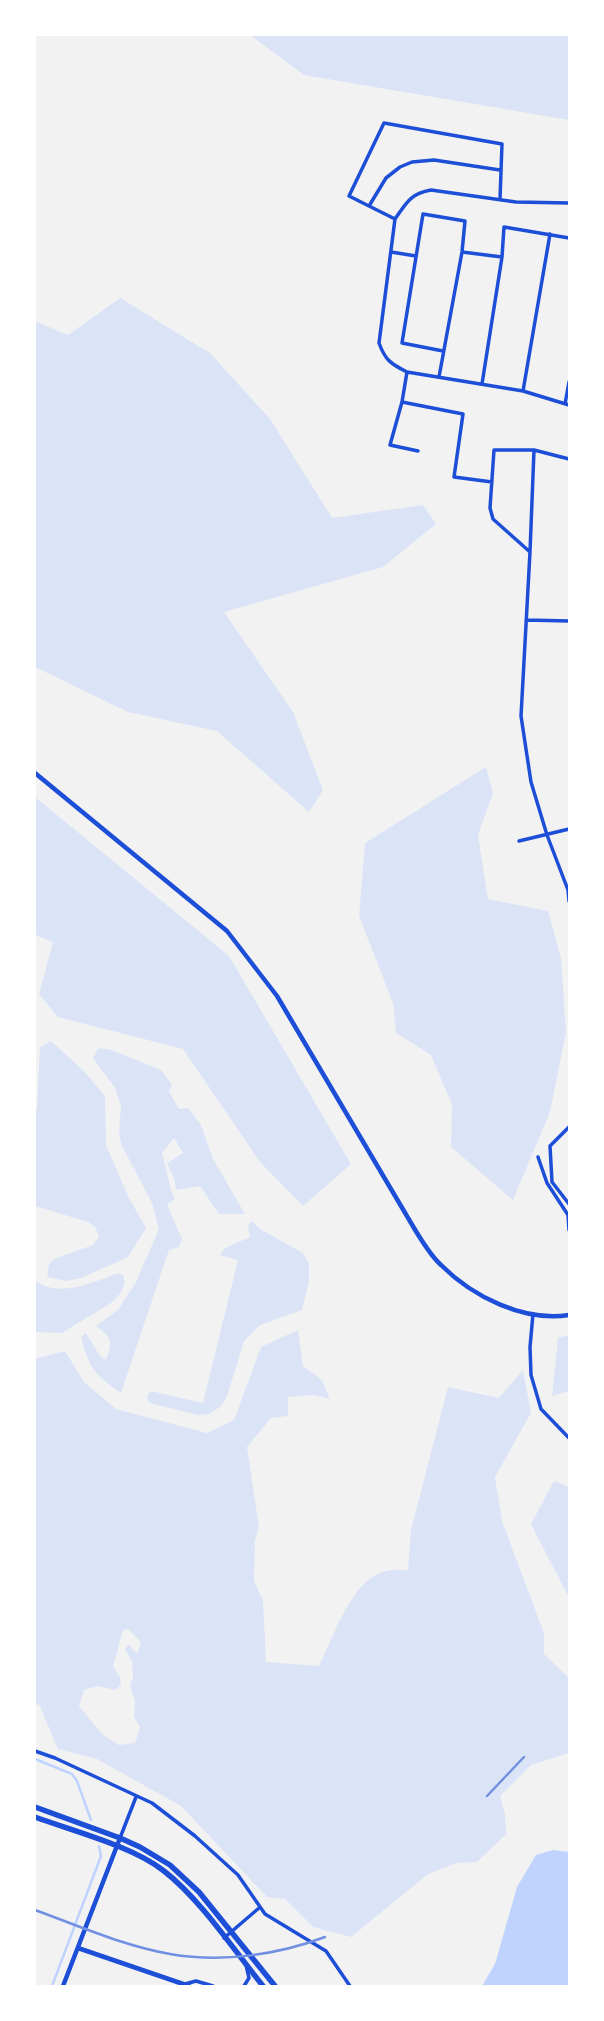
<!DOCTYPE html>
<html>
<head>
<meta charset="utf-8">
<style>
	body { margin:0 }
	#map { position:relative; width:604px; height:2021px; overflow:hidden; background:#f2f2f2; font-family:"Nunito Sans",sans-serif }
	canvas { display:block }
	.frame { position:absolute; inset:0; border:36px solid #fff; pointer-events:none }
</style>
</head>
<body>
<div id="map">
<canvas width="604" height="2021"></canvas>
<div class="frame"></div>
</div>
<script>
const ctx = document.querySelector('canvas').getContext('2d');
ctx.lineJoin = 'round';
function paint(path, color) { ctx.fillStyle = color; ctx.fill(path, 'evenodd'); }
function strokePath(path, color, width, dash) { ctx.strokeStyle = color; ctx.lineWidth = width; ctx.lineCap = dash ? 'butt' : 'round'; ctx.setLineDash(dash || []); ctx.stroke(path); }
paint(new Path2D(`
	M250,35H569V120L304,75Z
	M120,298L210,353L270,419L332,518L423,505L436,524L383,567L224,612L293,712L323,790L309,812L217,731L128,712L35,667V321L68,335Z
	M486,767L493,793L478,835L488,899L548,911L561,958L566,1032L550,1112L513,1200L451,1147L452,1105L431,1055L396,1033L393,1003L359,916L365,843Z
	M35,797L229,956L351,1164L303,1206L260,1162L183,1049L58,1017L39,994L53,942L35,935Z
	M51,1041L84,1071L105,1096L106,1145L128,1196L146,1228L128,1257L81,1278L66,1281L47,1277L49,1264L54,1259L93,1245L99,1236L95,1227L88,1222L35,1206V1110L37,1109L40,1047Z
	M98,1048L112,1050L161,1070L172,1085L169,1091L179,1109L188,1108L201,1125L213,1159L245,1214H219L200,1186L176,1190L174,1178L167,1163L183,1153L174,1138L162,1153C167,1169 168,1185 175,1199L167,1205L182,1239L179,1247L169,1250L121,1393C94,1375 89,1367 81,1337L86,1333L100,1356L106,1360C113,1342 112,1338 96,1326L118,1310L136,1282L159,1229L152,1203L121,1144L119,1131L121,1106L115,1088L93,1058Z
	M252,1221L260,1229L303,1253L309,1264V1281L302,1310L260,1325L244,1341L227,1396L221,1406L210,1414L198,1415L149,1403L147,1397L151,1391L203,1403L238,1260L220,1255L225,1248L250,1237L248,1226Z
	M118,1273L123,1275L125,1283L120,1294L111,1303L62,1333L35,1332V1281C61,1298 91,1283 118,1273Z
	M298,1330L303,1366L322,1380L330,1399L314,1395L288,1397V1416L271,1418L247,1447L259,1527L255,1540L254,1581L263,1600L266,1662L319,1666C334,1637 351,1579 386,1571C393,1569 401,1570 408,1570L411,1530L448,1387L499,1398L523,1370L531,1413L495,1477L502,1521L544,1633V1654L569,1678V1753L531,1765L500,1796L505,1814L506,1834L477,1862L456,1863L428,1874L351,1937L313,1927L285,1899L267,1897L181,1806L97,1759L58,1749L39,1704L35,1706V1359L65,1351L84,1382L116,1409L207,1433L234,1420L261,1347ZM128,1629L141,1642L137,1654L128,1644L125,1649L132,1662L133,1677L130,1685L135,1701L134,1717L140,1727L135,1743L119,1745L102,1734L79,1706L84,1690L98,1686L115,1690L121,1685L120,1677L113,1666L123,1630Z
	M569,1335V1391L552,1396L558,1338Z
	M554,1481L569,1487V1598L531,1524Z`), '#dbe4f7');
paint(new Path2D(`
	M553,1850L569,1852V1986H482L495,1964L517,1887L536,1855Z`), '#bfd3fe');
strokePath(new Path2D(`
	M35,1759L72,1774L77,1781L91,1820
	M52,1986L101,1856L99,1846`), '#bfd3fe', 2.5);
strokePath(new Path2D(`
	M569,203L516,202L431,190C410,194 407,202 395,219L379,343C385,360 391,364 407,372L523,391L569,405
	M369,206L386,178L400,167L412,162L434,160L500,170
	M395,219L349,196L384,123L502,144L500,199
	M391,252L416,256
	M462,252L502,257
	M407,372L402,402L390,445L418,451
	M439,377L462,252L465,221L423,214L402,343L443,351
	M482,384L502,257L504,227L569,238
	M523,391L550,234
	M402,402L463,414L454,477L492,482
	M565,404L569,382
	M569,459L534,450H494L490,508L493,519L530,552L521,716L531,782L547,835L568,890L569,901
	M530,552L534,450
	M526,620L569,621
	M519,841L569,829
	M569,1127L550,1146L552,1182L569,1204
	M538,1157L547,1183L568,1215L569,1230
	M533,1314L530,1347L531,1375L541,1409L569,1438
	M35,1751L55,1758L152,1803L195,1836L238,1875L265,1914L326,1951L350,1986
	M120,1838L136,1797
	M224,1938L259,1908
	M185,1984L196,1981L213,1986
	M244,1986L249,1978L246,1965`), '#1d4ed8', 3.5);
strokePath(new Path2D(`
	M35,773L227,931L277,996L414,1228C422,1241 430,1255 441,1265C473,1297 524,1322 569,1315
	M78,1948L189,1986
	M63,1986L120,1838`), '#1d4ed8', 4.5);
strokePath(new Path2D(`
	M35,1807L120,1838L140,1847L170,1865L199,1892L275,1986
	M35,1817C73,1831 132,1846 164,1871C201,1900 233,1949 263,1986`), '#1d4ed8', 5.5);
strokePath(new Path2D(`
	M487,1796L524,1757
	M35,1910C79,1926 124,1946 170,1954C222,1963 277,1955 325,1937`), '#7290e2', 2.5);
</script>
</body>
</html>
